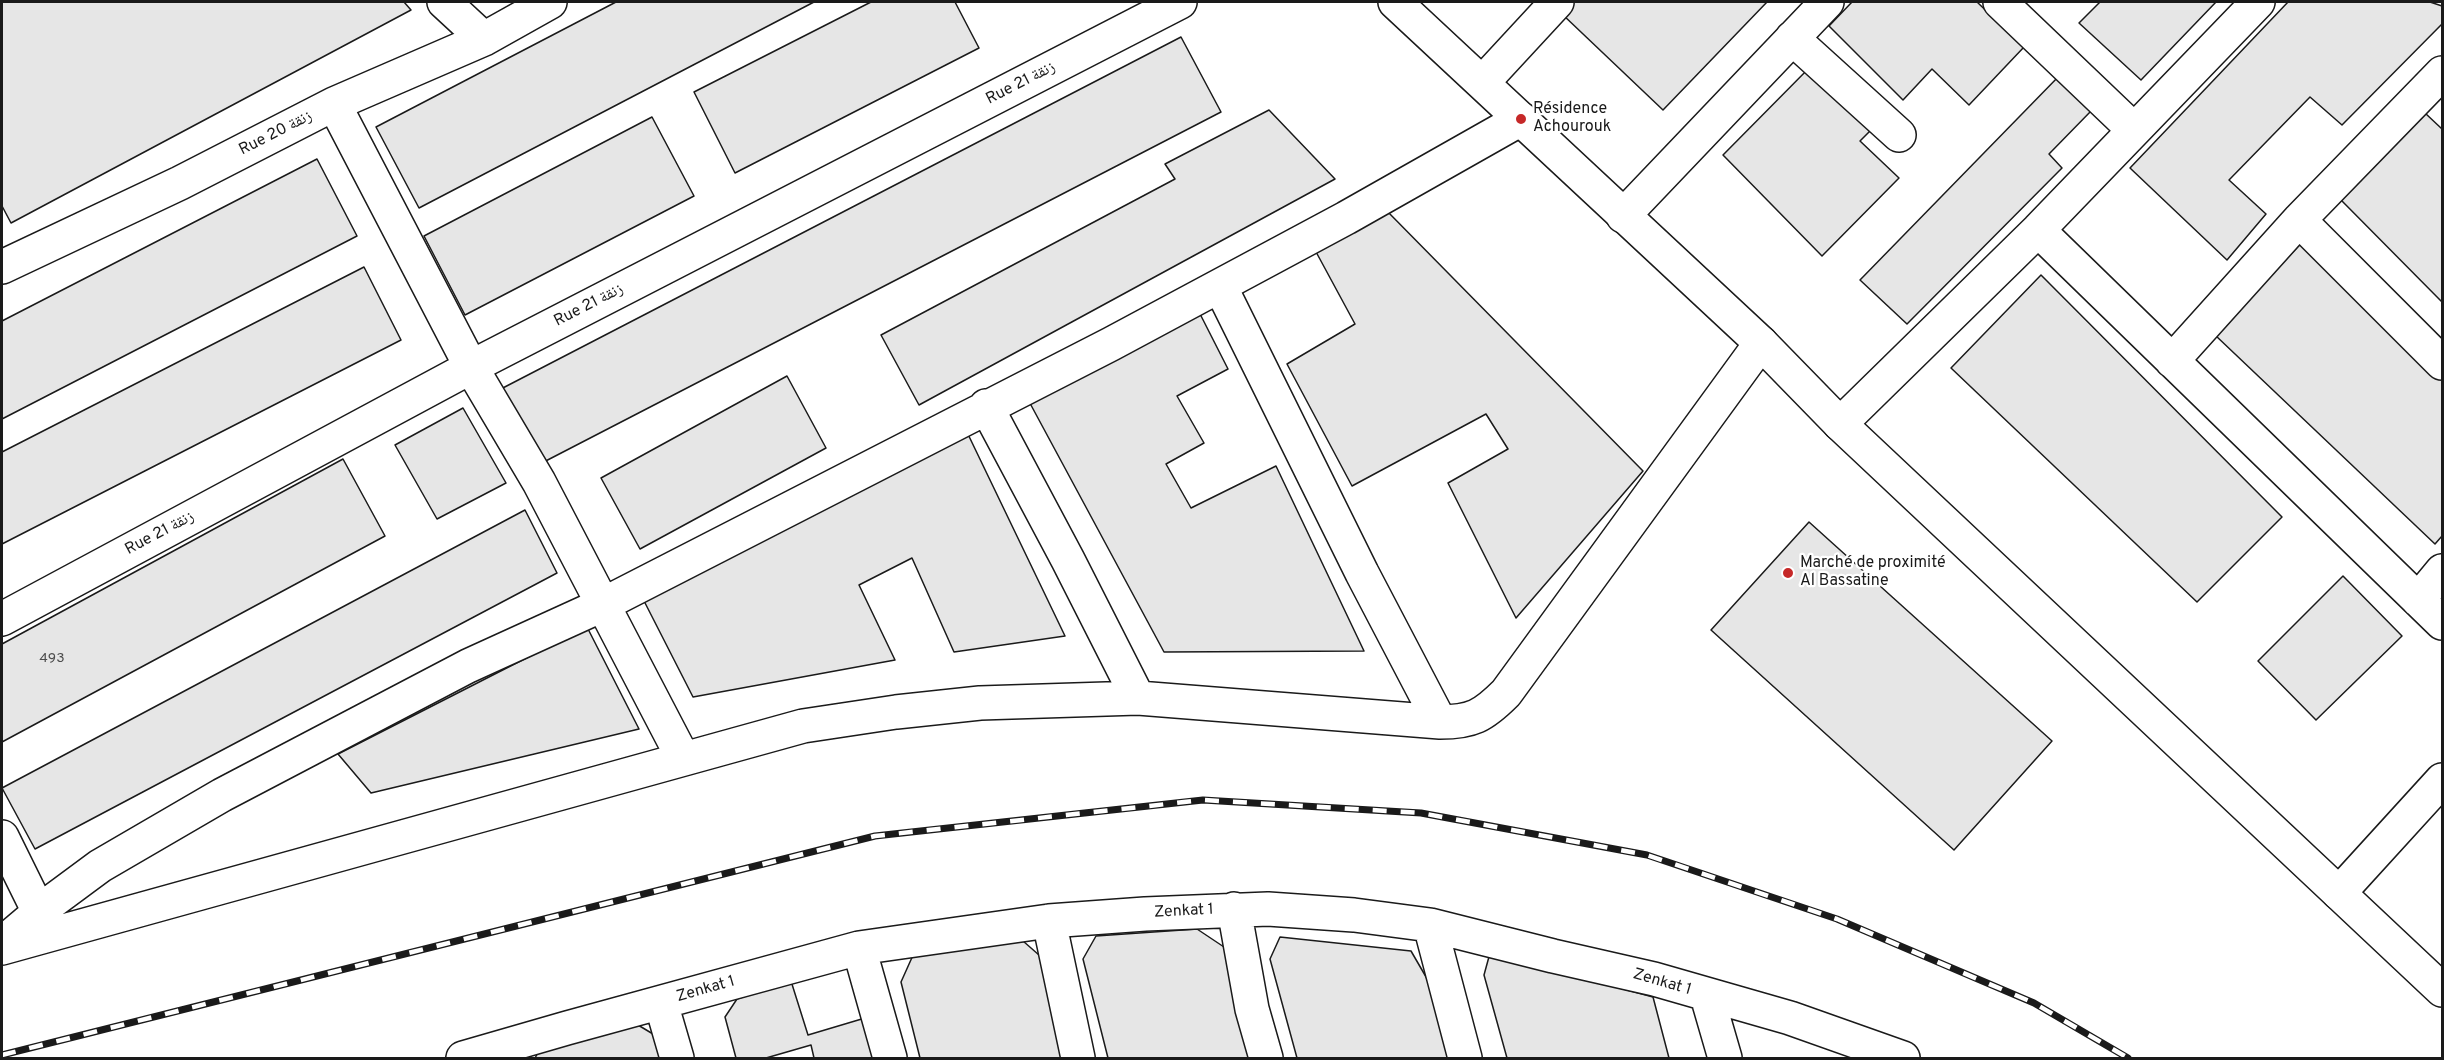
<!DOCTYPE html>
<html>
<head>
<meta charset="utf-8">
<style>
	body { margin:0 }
	#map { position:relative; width:2444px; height:1060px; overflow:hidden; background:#fff; font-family:Overpass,sans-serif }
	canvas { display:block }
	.frame { position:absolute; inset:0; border:3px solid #1a1a1a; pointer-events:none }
</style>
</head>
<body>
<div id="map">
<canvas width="2444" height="1060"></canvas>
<div class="frame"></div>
</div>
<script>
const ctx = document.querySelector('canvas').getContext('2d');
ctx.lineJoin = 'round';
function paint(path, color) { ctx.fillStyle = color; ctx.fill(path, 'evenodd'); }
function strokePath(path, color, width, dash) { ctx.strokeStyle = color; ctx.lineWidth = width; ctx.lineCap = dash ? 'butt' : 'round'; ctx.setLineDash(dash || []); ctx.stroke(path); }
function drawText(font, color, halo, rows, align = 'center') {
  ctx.font = font + ' Overpass,"Noto Naskh Arabic",sans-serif'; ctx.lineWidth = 4.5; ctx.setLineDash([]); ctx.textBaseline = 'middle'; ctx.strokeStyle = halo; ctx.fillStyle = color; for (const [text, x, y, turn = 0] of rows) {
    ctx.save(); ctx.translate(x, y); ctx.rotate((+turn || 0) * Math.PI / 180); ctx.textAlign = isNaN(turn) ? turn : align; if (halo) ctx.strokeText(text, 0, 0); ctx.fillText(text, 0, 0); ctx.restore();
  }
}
const building = new Path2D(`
	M2,2H404L411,10L11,223L2,206Z
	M616,2H814L419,208L376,127Z
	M871,2H955L979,48L735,173L694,92Z
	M1574,2H1767L1663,110L1562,14Z
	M1852,2H1977L2024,47L1969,105L1932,69L1903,100L1829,26Z
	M2100,2H2216L2141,80L2079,23Z
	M2288,2H2430L2442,6V24L2342,125L2310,97L2229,180L2266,214L2227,260L2130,168Z
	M1181,37L1221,112L536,466L497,391Z
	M1813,64L1875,126L1860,141L1899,178L1822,256L1723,155Z
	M2060,75L2092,110L2049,154L2062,168L1907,324L1860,280Z
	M1269,110L1335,179L919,405L881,335L1175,179L1165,164Z
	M2425,113L2442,129V302L2341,200Z
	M652,117L694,196L465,315L424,236Z
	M317,159L357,236L2,419V321Z
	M1386,210L1643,471L1516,618L1448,483L1508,449L1486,414L1352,486L1287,364L1355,324L1315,250Z
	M2305,239L2442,375V536L2435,544L2215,335Z
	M364,267L401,340L2,544V452Z
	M2041,275L2282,517L2197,602L1951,368Z
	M1196,306L1228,369L1177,396L1204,443L1166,464L1191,508L1276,466L1364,651L1164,652L1025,394Z
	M787,376L826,448L640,549L601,478Z
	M463,408L506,483L437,519L395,445Z
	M965,428L1065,636L954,652L912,558L859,585L895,660L693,697L642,597Z
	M343,459L385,536L2,742V644Z
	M525,510L557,573L35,849L2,788Z
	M1809,522L2052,741L1954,850L1711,630Z
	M2343,576L2402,636L2316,720L2258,661Z
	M587,627L639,729L371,793L338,754Z
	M1197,929L1230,951L1259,1058H1108L1083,959L1096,936Z
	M1015,934L1047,962L1071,1058H920L901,982L914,953Z
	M1280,937L1411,951L1440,1001L1454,1058H1297L1270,959Z
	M1490,953L1653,997L1669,1058H1507L1484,975Z
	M791,981L808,1035L865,1018L877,1058H814L811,1045L766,1058H736L725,1017L737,999Z
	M633,1022L658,1037L664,1058H535L539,1051Z`);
paint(building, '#e6e6e6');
strokePath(building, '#1a1a1a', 1.5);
const street = new Path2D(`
	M444,2L484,39
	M2000,2L2134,130
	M1792,38L1899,135
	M1483,82L1557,2
	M334,104L471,367L539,482L683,758
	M1623,216L1827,2
	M2299,220L2442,363
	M2038,230L2442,623
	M2,267L180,183L334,104L484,39L550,2
	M1220,286L1362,573L1440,722
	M2172,361L2299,220L2442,73
	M986,406L1068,560L1138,698
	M1840,424L2038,230L2258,2
	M2418,600L2442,571
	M2,619L471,367L1180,2
	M2,837L39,912
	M2339,893L2442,780
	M1234,909L1252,1009L1266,1058
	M1049,921L1078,1058
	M1430,925L1465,1058
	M4,942L50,903L100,866L222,795L468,666L602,605L1111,344L1346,218L1521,119
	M2,948L803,726L896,712L980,703L1138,698L1440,722C1472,722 1483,716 1506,693L1761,343
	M859,948L890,1058
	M1707,996L1725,1058
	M661,1003L677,1058
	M463,1058L567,1028L859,948L1049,921L1145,914L1268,909L1354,915L1430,925L1553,956L1654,979L1790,1018L1903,1058`);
const secondary = new Path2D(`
	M1395,2L1761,343L1840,424L2442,990`);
strokePath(street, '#1a1a1a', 36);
strokePath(secondary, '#1a1a1a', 36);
strokePath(street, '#fff', 33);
strokePath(secondary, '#fff', 33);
const rail = new Path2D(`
	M2,1055L875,836L1203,800L1421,813L1647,855L1837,919L2034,1003L2128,1058`);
strokePath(rail, '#1a1a1a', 7);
strokePath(rail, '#fff', 4.5, [14]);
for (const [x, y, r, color] of [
	[1521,119,6,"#c62828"],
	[1788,573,6,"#c62828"]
]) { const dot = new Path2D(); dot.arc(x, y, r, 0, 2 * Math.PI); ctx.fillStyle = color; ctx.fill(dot); strokePath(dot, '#fff', 2); }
drawText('14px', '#4d4d4d', null, [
	["493",52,659]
]);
drawText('16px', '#1a1a1a', '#fff', [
	["Rue 21 زنقة",1021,84,-27],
	["Rue 20 زنقة",276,134,-27],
	["Rue 21 زنقة",589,306,-27],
	["Rue 21 زنقة",160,534,-28],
	["Zenkat 1",1184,912,-3],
	["Zenkat 1",1662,983,16],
	["Zenkat 1",706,990,-16]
]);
drawText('16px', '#1a1a1a', '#fff', [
	["Résidence",1533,110],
	["Achourouk",1533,128],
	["Marché de proximité",1800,564],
	["Al Bassatine",1800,582]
], 'left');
</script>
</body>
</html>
